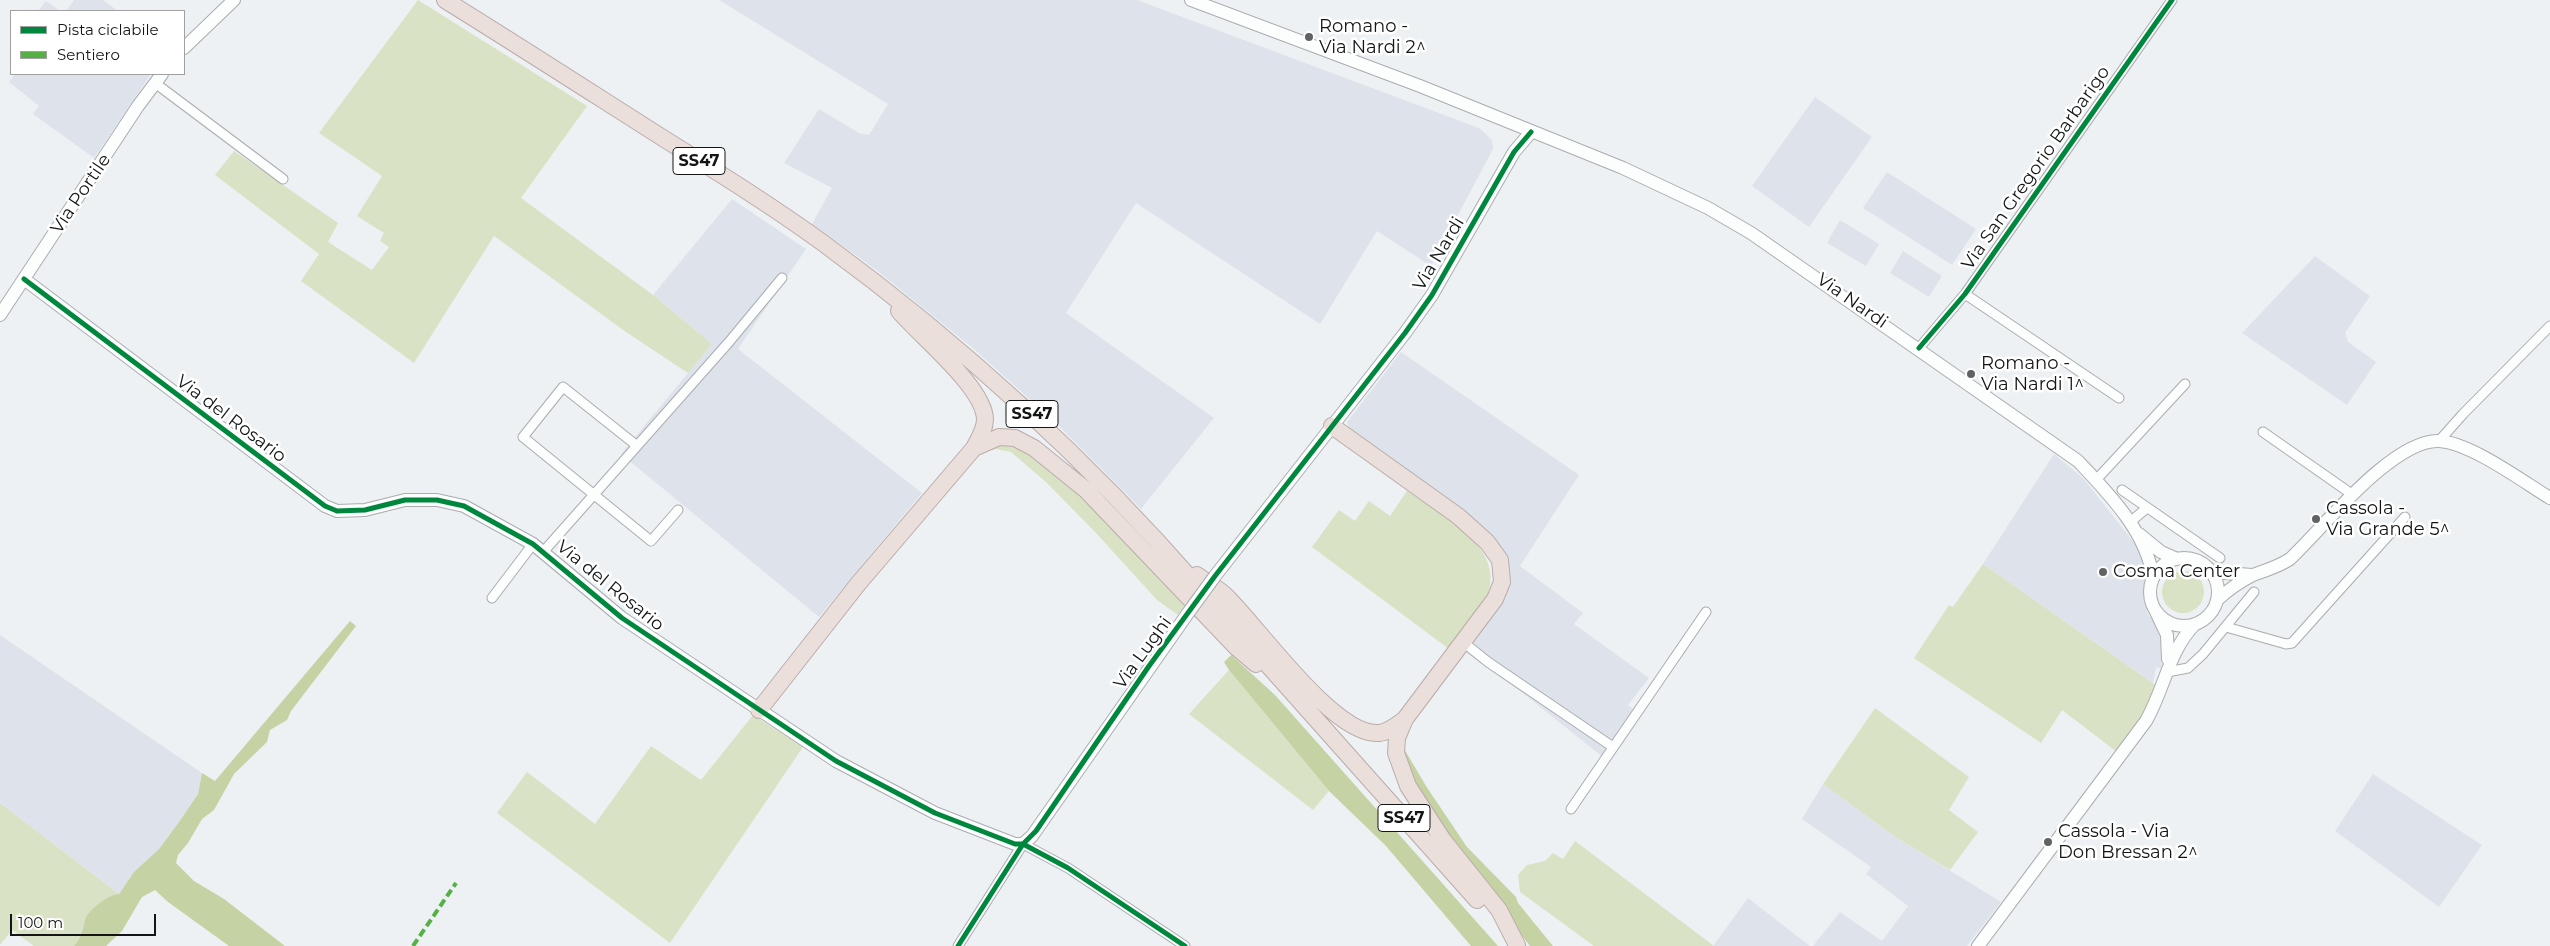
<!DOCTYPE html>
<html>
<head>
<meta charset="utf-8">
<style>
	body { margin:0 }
	#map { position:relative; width:2550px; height:946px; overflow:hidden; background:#eef1f4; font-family:Montserrat,sans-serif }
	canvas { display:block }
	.legend { position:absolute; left:10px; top:10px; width:175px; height:65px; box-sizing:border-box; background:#fff; border:1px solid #a1a1a2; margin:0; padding:6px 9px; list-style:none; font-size:15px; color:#141517 }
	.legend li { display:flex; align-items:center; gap:10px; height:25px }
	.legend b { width:25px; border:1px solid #a1a1a2 }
	.scale { position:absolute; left:10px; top:914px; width:146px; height:22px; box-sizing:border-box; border:2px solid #141517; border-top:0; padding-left:6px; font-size:15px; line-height:18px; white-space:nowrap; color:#141517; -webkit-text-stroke:4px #fff; paint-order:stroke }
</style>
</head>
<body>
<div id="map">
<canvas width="2550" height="946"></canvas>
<ul class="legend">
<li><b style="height:6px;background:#00873e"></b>Pista ciclabile</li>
<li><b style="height:6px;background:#55b145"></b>Sentiero</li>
</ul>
<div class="scale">100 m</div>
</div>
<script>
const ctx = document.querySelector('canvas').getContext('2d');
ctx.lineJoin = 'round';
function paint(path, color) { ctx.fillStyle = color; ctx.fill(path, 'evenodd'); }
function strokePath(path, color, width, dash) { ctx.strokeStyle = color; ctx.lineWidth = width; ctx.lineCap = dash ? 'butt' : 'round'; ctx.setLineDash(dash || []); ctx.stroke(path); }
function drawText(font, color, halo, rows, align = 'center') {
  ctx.font = font + ' Montserrat,sans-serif'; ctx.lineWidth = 5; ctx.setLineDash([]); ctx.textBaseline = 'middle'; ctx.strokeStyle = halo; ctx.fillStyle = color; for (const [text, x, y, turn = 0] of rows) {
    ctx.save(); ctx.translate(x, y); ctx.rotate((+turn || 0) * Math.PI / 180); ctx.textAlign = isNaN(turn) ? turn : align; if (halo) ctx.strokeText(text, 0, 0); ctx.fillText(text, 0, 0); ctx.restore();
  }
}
paint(new Path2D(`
	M74,0H103L118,11H66Z
	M719,0H1137L1479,128L1492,140L1493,149L1431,266L1377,231L1320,324L1136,203L1066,313L1214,418L1141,509L1058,425L975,350L875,269L812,224L832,188L784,163L819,109L859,133L869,135L888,104Z
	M46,1L60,11H38Z
	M15,74H151L94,158L33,114L39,106L9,82Z
	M1815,97L1872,137L1809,227L1752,186Z
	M1887,172L1976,229L1952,265L1863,208Z
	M732,199L806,249L738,349L922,493L819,617L621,454L712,344L653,295Z
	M1840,220L1879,244L1866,266L1827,243Z
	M1903,251L1942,276L1929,297L1890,273Z
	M2315,256L2370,296L2345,333L2348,342L2376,362L2347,405L2242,333Z
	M1401,352L1579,475L1520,566L1583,613L1574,624L1649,678L1628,705L1634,710L1604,758L1524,694L1461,649L1487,615L1501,561L1350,433L1347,422Z
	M2054,454L2084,479L2139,549L2146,568L2144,598L2147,612L2158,628L2163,654L2161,668L2156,667L2153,683L1983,564Z
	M0,635L202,773L198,794L179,822L159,849L134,872L119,894L0,803Z
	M2373,774L2482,845L2439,907L2335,831Z
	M1823,784L1894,836L2001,902L1967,946H1813L1840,912L1882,941L1908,906L1866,874L1871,867L1802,819Z
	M1748,898L1810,946H1713Z`), '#dee3eb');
paint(new Path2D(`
	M418,0L587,106L521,198L653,295L712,344L688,373L626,332L494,236L414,363L301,281L319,254L215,175L234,151L338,223L328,242L372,270L389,247L380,241L384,233L357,216L382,176L319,133Z
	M996,440L1020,446L1078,492L1185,604L1178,615L1157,600L1097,534L1047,483L1011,452L996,449L982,452Z
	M1407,491C1441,515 1507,547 1487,596C1479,615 1461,633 1449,649L1312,547L1339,510L1355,521L1369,501L1390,516Z
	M1983,564L2157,686L2152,702L2117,752L2062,710L2041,743L1914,658L1949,605L1953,607Z
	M2162 592a21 21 0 1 1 42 0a21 21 0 1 1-42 0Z
	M1229,670L1329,791L1313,810L1189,714Z
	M1875,708L1969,777L1949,810L1978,832L1950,870L1894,836L1823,784Z
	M753,715L803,747L670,943L497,813L527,772L595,824L651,746L701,780Z
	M0,803L119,894C110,895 88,912 85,921C81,930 81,937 74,946H34L12,930L0,945Z
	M1575,841L1714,946H1594L1520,892L1518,875L1527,865L1545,861L1553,853L1563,859Z`), '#d9e2c4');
paint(new Path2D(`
	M350,621L356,626L291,711L287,720L270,730L267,742L234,774L214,810L202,819L188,843L178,855L176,863L194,881L224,899L285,946H229L168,902L155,890L142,897L122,931L106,946H74C81,937 82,931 85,920C89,909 108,895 119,894L134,872L159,849L179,822L198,794L202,773L215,781Z
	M1231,655L1275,695L1498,946H1471L1386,846L1329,791L1229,670L1224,662Z
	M1403,747L1426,786L1467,847L1516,897L1518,903L1553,946H1530L1494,899L1401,768Z`), '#c5d2a4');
const street = new Path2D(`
	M155,83L283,179
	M1965,294L2119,398
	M1919,348L1965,294L2172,0
	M2263,432L2353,495
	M2439,441L2463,414L2550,326
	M636,445L563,387L523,437L651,541L678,510
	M2096,480L2185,384
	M2122,490L2220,558
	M2130,522L2147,508
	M544,551L729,342L782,278
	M492,598L533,544
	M2226,627L2286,644L2292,643L2405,517
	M1463,642L1488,662L1613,747
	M2167,672L2188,668L2203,654L2254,592
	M1571,809L1706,612
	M958,946L1023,844L1068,868L1185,946`);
const secondary = new Path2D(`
	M1191,0L1420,86L1623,168L1708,208L1751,233L2078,461C2108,493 2147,532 2153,578
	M184,48L234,0
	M24,279L325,506L337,511L365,510L405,500H437L464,506L533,544L622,618L836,761L935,813L1015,844H1023L1032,836L1188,613
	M0,315L138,106L162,74
	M2139,534L2161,552L2177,559
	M2150 592a34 34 0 1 1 68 0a34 34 0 1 1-68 0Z
	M2211,572L2252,575
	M1215,576L1405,333L1432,295L1514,152L1531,132
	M2217,600C2228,590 2239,582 2253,575C2268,569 2276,568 2290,559C2323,528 2393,439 2439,441C2471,443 2522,481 2550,498
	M2157,614L2167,635L2168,659
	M1978,946L2146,721C2165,688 2168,652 2195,624`);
const highway = new Path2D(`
	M445,0C519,46 592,93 666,140C719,173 772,206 823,243C962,345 1087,459 1200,589
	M1332,426L1458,516L1487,542L1500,560L1502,582L1495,599L1405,719L1397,738L1396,753L1408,786L1443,840L1499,910L1517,945
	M974,448L999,437L1015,438L1034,448L1086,490L1237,648L1256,664
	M1197,575C1206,582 1217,588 1225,595C1257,625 1334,737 1379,733C1389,732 1397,725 1405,719
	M1209,599L1477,900
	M759,710L858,584L974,448C979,438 985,430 985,419C984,387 920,336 899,311`);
strokePath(street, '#aaacaf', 11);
strokePath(secondary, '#aaacaf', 14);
strokePath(highway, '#b9acaa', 18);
strokePath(street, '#fcfdfd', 9);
strokePath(secondary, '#fcfdfd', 12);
strokePath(highway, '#ebdfdb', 16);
const secondaryBridge = new Path2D(`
	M1188,613L1215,576`);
strokePath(secondaryBridge, '#aaacaf', 14, []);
strokePath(secondaryBridge, '#fcfdfd', 12);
strokePath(new Path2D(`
	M413,946L456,883`), '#55b145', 4, [8, 4]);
strokePath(new Path2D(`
	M24,279L325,506L337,511L365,510L405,500H437L464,506L533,544L622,618L836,761L935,813L1015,844H1023L1068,868L1185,946
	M1919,348L1965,294L2172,0
	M958,946L1023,844L1036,831L1149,666L1215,576L1405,333L1432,295L1514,152L1531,132`), '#00873e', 5);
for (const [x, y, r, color] of [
	[1309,37,5,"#606264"],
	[1971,374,5,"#606264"],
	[2316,519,5,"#606264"],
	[2103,572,5,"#606264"],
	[2048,842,5,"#606264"]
]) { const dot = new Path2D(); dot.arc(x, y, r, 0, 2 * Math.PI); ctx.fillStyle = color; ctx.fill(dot); strokePath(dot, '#fff', 2); }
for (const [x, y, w] of [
	[699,161,52],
	[1032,414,52],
	[1404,818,52]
]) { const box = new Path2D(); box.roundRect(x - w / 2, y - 13.5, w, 27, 4); ctx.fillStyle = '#fff'; ctx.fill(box); strokePath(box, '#141517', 1); }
drawText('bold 16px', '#141517', null, [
	["SS47",699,161],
	["SS47",1032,414],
	["SS47",1404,818]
]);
drawText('18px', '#141517', '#fff', [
	["Romano -",1319,27],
	["Via Nardi 2^",1319,48],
	["Romano -",1981,364],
	["Via Nardi 1^",1981,385],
	["Cassola -",2326,509],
	["Via Grande 5^",2326,530],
	["Cosma Center",2113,572],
	["Cassola - Via",2058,832],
	["Don Bressan 2^",2058,853]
], 'left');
drawText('18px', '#141517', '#fff', [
	["Via San Gregorio Barbarigo",2036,168,-55],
	["Via Portile",81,194,-56],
	["Via Nardi",1439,254,-59],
	["Via Nardi",1852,301,35],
	["Via del Rosario",231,419,37],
	["Via del Rosario",610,586,39],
	["Via Lughi",1143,653,-54]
]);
</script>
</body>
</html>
